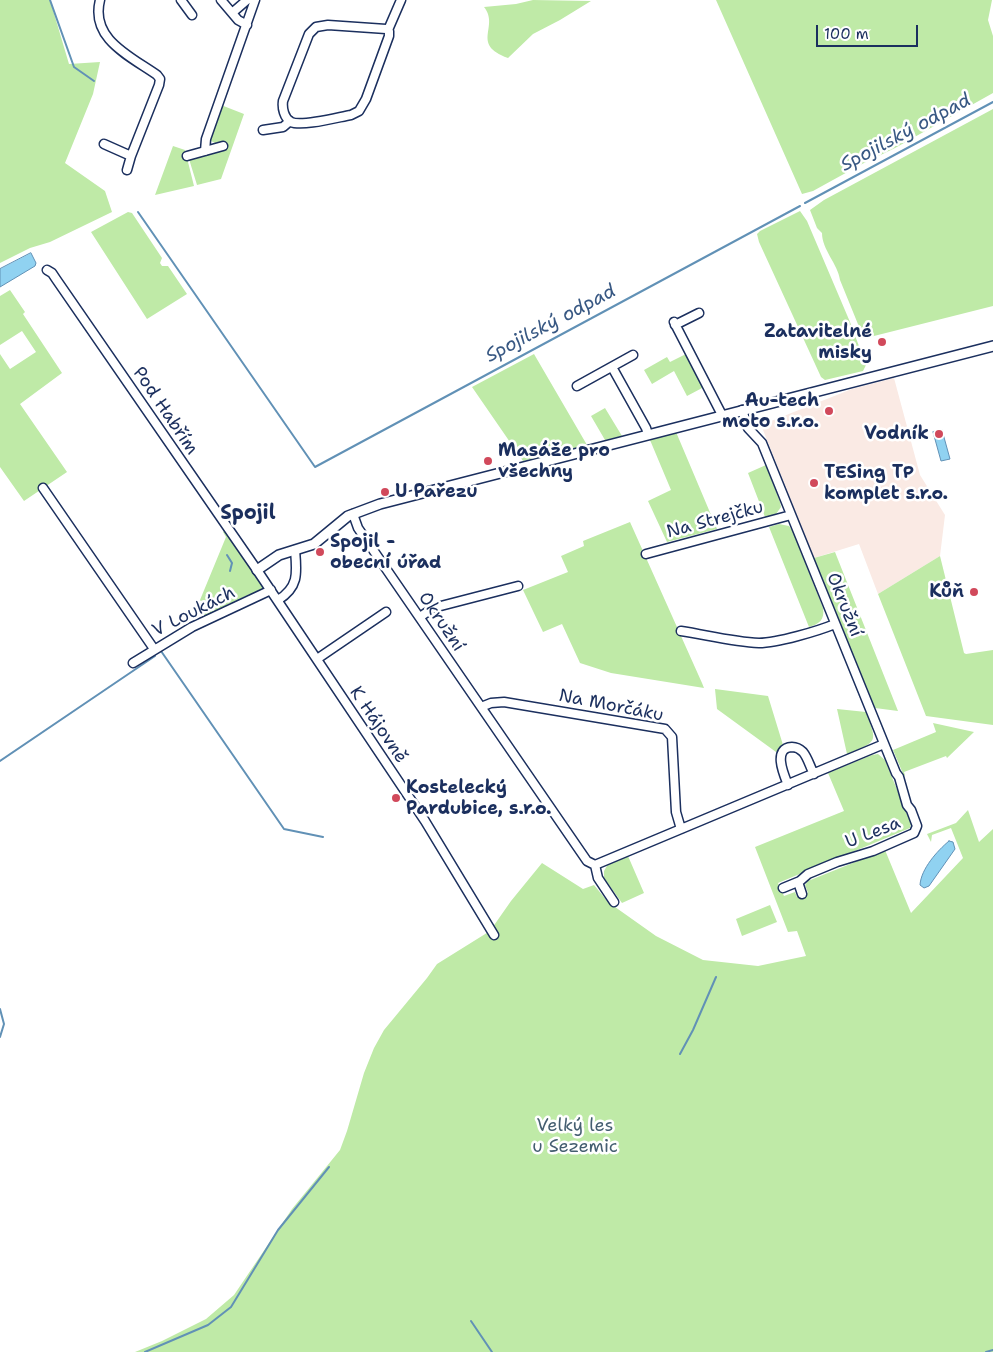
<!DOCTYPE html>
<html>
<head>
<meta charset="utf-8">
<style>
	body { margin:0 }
	#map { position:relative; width:993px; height:1352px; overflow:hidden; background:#fff; font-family:"Shantell Sans",sans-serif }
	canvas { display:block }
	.scale { position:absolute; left:816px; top:25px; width:102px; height:22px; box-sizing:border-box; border:2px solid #1b2f5e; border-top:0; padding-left:6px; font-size:15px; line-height:18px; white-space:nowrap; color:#1b2f5e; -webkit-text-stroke:4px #fff; paint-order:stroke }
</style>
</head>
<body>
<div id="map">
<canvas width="993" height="1352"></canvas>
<div class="scale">100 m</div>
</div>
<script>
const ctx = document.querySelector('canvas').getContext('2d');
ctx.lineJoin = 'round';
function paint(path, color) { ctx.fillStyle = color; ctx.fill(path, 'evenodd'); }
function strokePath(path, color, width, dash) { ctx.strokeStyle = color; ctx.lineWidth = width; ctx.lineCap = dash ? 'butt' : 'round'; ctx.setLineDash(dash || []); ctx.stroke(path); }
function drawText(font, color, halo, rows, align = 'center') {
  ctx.font = font + ' "Shantell Sans",sans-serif'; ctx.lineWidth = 5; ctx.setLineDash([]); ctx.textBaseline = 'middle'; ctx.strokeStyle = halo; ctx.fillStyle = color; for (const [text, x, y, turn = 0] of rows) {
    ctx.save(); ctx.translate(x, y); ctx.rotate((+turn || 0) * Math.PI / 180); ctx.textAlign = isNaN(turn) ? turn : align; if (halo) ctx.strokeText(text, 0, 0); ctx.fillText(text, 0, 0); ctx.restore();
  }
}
paint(new Path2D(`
	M894,378L920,475L945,515L940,556L878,594L859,544L814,558L761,425L852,389Z`), '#faeae4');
paint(new Path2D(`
	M0,0H50L69,64L100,62L93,94L65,163L105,191L112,212L50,242L30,248L0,263Z
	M533,0L591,1L560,20L533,34L508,58C470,44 500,27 484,7L516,4Z
	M716,0H992L988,20L993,36V93L895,148L862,164L813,191L802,194Z
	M221,105L244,114L221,179L197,185L189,159L226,149L224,141L215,143L211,141L210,138Z
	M993,109V306L866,338L864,334H862L840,280C838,264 822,250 822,233L817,228L810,210L824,200Z
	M173,146L185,150L194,186L155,195Z
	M800,211L807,221L850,322L866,365L863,371L825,380L821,377L759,242L757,234L760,231Z
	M128,212L132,213L162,258L160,263L162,266H168L187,294L147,319L91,232Z
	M10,290L25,312L23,314L62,373L20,404L67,472L24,501L0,467V354L10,369L36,352L22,331L0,345V296Z
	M534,354L587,445L523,461L472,387Z
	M686,354L704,387L687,396L674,371L652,384L644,370L667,357L670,362Z
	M605,408L622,436L605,440L591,416Z
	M676,432L717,529L667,542L648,501L671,490L650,440Z
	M766,465L780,502L781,507L776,514L765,517L748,473Z
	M630,522L702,683L704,688L611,673L580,663L562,624L543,632L523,590L568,572L561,556L584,546L583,541Z
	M779,524L789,526L792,530L823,608C825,620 819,624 809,627L769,527Z
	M225,530L263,583L262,592L255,595L250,594L218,609V612L205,617L203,613L208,611L200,600L226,537L223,532Z
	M835,552L898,711L875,708L814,558Z
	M940,556L964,653L966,654L993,650V725L926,716L878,594Z
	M715,689L768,696L783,745L776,752L717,709Z
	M837,709L866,712C878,744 877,741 847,754Z
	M933,723L974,732L947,758L946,756L904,772L905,775L904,776L893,750L936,732Z
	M878,754L885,760L911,824L910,828L778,883L784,896L795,892L797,897L808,893L805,885L808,881L885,850L911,913L963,858L951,828L932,835L931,842L927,834L956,823L968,810L979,842L993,829V1352H135L162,1341L206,1319L234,1295L292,1209L340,1150L347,1131L364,1073L374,1048L384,1030L427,978L437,964L490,931L511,901L542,863L583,889L594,885L608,902L656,936L703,960L758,966L806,956L797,931L788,932L755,847L844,811L828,773L872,755Z
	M628,856L644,893L622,903L604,878V871L608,864Z
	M770,905L777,922L742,936L736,919Z`), '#bfeaa7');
const water = new Path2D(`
	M31,253L36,263L35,266L0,287V269Z
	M942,430L950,459L941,461L933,432Z
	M949,841L953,842L955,849L929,886L924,888L920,885C921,869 937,851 949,841Z`);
paint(water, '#90d2f1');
strokePath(water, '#6191b6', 1);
strokePath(new Path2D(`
	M50,0L74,67L94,81
	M805,203L993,102
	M138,212L315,467L800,206
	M227,555L232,563L230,571
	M161,651L284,829L323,837
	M0,761L155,656
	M0,1009L4,1024L0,1037
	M680,1054L693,1030L716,977
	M471,1321L492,1352
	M145,1352L208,1325L231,1307L278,1230L329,1167
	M986,1352L993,1350`), '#6191b6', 2);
const minor = new Path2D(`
	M100,0C90,39 130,56 157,75L160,79L159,85L131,156L127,170
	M181,0L192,15
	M221,0L238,20L247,25
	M232,13L247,0
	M328,25L386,29L389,31V36L366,99L359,111L351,115C339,117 302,127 291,122C284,118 282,108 283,101L309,34L316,27Z
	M388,30L401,0
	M263,130L283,127L290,121
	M104,144L131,156
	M205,151L206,139L255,0
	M187,156L223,146
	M47,270L52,273L56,279L257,570L425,821L494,935
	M674,322L722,415
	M675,325L699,313
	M612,367L646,428L648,434
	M577,386L633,355
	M742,410L748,428L762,443L896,773L899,777L907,805L911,810L917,826L914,833L873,851L837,862L808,874L800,881L783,888
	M43,488L154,649
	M353,514L358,528L587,861L595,865L598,878L614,902
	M646,554L791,515
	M278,600C299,587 297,573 295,550
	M420,617L433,608L518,586
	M681,631C707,635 733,642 759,643C777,643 818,631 835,624
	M317,659L386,612
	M133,663L192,627L271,590
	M481,707L491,703L504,702L665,729L672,737L676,812L681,829
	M788,785C784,775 772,748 792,747C796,747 800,749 803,752C808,758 810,767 814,774
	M595,865L884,744
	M798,882L802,894`);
const tertiary = new Path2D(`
	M257,570L279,555L314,544L348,516L380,504L993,346`);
strokePath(minor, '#1b2f5e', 11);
strokePath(tertiary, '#1b2f5e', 12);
strokePath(minor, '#fff', 8);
strokePath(tertiary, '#fff', 9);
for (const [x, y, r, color] of [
	[882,342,5,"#d1495b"],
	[829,411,5,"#d1495b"],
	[939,434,5,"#d1495b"],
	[488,461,5,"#d1495b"],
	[814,483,5,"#d1495b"],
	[385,492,5,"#d1495b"],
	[320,552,5,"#d1495b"],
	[974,592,5,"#d1495b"],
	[396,798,5,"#d1495b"]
]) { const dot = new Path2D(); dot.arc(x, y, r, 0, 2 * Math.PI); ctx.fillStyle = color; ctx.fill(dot); strokePath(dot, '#fff', 2); }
drawText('bold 18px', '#1b2f5e', '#fff', [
	["Zatavitelné",872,332,"right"],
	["misky",872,353,"right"],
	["Au-tech",819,401,"right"],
	["moto s.r.o.",819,422,"right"],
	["Vodník",929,434,"right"],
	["Masáže pro",498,451],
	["všechny",498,472],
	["TESing TP",824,473],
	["komplet s.r.o.",824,494],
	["U Pařezu",395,492],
	["Spojil -",330,542],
	["obecní úřad",330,563],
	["Kůň",964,592,"right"],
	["Kostelecký",406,788],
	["Pardubice, s.r.o.",406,809]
], 'left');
drawText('18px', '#1b2f5e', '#fff', [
	["Pod Habřím",165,411,56],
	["Na Strejčku",715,520,-15],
	["Okružní",844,605,68],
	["V Loukách",194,612,-27],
	["Okružní",441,622,56],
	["Na Morčáku",611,706,11],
	["K Hájovně",378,725,56],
	["U Lesa",873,833,-21]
]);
drawText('18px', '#445e70', '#fff', [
	["Velký les",575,1126],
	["u Sezemic",575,1147]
]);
drawText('italic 19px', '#385883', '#fff', [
	["Spojilský odpad",906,133,-28],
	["Spojilský odpad",551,324,-28]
]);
drawText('bold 20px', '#1b2f5e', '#fff', [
	["Spojil",248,514]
]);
</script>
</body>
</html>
